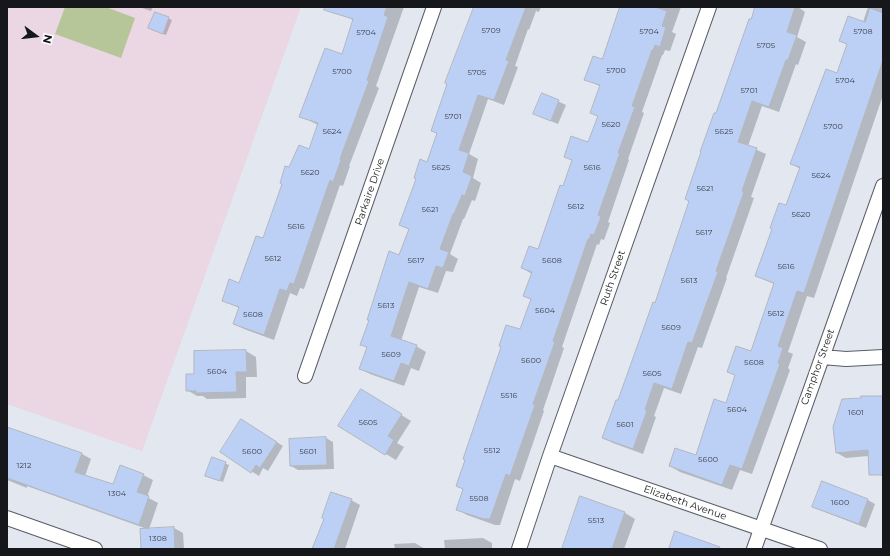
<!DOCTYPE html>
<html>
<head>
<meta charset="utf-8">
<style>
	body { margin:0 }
	#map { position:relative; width:890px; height:556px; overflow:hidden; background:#e2e7f0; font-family:Montserrat,sans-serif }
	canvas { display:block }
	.frame { position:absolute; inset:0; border:8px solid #15171a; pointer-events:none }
	.north { position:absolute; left:16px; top:16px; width:40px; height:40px; -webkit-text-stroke:3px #fff; paint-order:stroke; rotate:105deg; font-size:11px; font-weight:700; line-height:16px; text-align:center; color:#15171a }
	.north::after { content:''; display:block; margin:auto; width:14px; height:18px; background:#15171a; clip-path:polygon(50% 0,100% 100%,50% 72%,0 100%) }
</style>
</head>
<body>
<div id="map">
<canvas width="890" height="556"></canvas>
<div class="frame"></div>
<div class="north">N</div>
</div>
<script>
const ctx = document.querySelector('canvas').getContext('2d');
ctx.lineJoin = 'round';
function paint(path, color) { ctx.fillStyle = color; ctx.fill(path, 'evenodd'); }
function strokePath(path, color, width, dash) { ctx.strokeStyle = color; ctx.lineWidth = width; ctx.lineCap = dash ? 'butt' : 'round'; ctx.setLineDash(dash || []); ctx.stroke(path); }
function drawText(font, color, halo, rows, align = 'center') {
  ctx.font = font + ' Montserrat,sans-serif'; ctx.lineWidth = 4; ctx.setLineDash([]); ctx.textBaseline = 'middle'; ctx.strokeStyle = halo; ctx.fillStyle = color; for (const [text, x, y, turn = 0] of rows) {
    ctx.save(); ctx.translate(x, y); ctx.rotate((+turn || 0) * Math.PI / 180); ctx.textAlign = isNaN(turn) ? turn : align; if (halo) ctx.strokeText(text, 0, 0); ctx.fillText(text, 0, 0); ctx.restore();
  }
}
paint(new Path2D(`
	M7,7H301L142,451L7,404Z`), '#ebd6e4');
paint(new Path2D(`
	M65,7H106L135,18L121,58L55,34Z`), '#b6c699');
paint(new Path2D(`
	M139,7H153L151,11Z
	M349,7H404L376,86L379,88L349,166H350L343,186L340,185L304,289L300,288L297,296L290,293L274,340L244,329L234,324L239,308L223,300L239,284L263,239L290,169L309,150L318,125L300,116L342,55L354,21L346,16Z
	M475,7H541L539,12L536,11L529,30L528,29L515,66L518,67L504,105L488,99L469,154L478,159L473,178L481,183L475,201L472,200L464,219H463L450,254L458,259L453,272L446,271L438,293L419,287L401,341L416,346L426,352L419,371L411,368L404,386L370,374L361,369L368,348L361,344L400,256L409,230L401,225L428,163L438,134L432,131Z
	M621,7H681L672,32L676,34L670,51L665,50L663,55H662L642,112L644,113L628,159L629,160L608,222L610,223L604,240L601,239L599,245L597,244L562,347L564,348L543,410L544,411L520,481L515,479L500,525H495L467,515L457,509L464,490L457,486L520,331L531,300L524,295L532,274L522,268L538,250L563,187L573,161L565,156L589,143L598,117L592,113L601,87L586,79L602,61Z
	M756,7H798L805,12L797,37L806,42L798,65L796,64L779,112L762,106L748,146L766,154L751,197L754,198L726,278H727L702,348L698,347L681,394L664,388L654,416L656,417L643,454L613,443L603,438L656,304L717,115Z
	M868,7H883V95L814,298L807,296L788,352L793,354L788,368L790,370L752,474L740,470L732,490L680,472L670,466L697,456L726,404L736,376L728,371L751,353L774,284L756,276L786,206L800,169L792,164L837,74L848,45L840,41L863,22Z
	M155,13L172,20L166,35L152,30Z
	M542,94L566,105L558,124L541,117Z
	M246,351L256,357L257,377H246V398L207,399L203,396H197L187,390L195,375V352Z
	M371,396L411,421L397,443L404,447L396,460L339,426Z
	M883,397V451L868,453V456L846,458L837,453Z
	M248,424L283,446L268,471L263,468L259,476L221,452Z
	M7,437L82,454L91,459L85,476L113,485L143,475L153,480L147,497L158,503L149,529L174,528L183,533L184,549H142L147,529L27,486V488L7,480Z
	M326,438L333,442L334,469L298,470L291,466L290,440Z
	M212,458L229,465L223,482L210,477Z
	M580,497L625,513L635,519L624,549H563Z
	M351,500L360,505L345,549H313Z
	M868,500L875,504L866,528L820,510L813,507Z
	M483,538L492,543V549H445L444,540Z
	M415,543L425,549H395L394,544Z`), '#0003');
const building = new Path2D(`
	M325,7H387L384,15L388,17L367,80L369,81L340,159L341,160L333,182L330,180L294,284L290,283L287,291L280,289L264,335L233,324L239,307L222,301L229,279L239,283L256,236L263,238L282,184L280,183L285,166L289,167L299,145L309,149L318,123L299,117L325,48L342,54L353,19L324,10Z
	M474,7H526L506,60L509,61L494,100L478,95L459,150L469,153L463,172L472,176L465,196L462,195L454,214H453L440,249L449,252L443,268L436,266L428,289L409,282L391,336L417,345L409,366L401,363L394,381L359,369L367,347L360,345L369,320H367L389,251L399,255L409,229L399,225L416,179L414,178L420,159L427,162L437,133L431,131L447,84L445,83Z
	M620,7H655L667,11L662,26L666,27L660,47L655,45L653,51L652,50L632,106L635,107L618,153H620L598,215L601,217L594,235L591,234L589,240L588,239L553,341L555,342L533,404L535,405L510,476L506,474L490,519H484L456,510L463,489L456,486L465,460L463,459L501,347L499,346L506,325L520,329L531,299L523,296L532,272L521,268L529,246L538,249L560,185L563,186L572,160L564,157L571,136L588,142L598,116L590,113L600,85L584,80L593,56L602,59Z
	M755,7H795L787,32L797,35L788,60H786L769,107L752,101L738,142L757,148L742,191L744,192L716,271L718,272L692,343L688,342L672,389L654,383L645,410L647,411L633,449L602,438L616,400H618L653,302L655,303L689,201L685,199L701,152H700L714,113H716L749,19H751Z
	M870,8L883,13V60L804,293L797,291L778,346L783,348L778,363L780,364L742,469L730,465L722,485L669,466L675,448L696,455L714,399L726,403L735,375L727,372L736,346L751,351L774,283L755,276L772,229L770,228L779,203L786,205L800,167L790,164L826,69L837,73L847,44L839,41L848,16L865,22Z
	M155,12L169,17L163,34L148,28Z
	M542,93L559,100L551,121L533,114Z
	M246,350L247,372H236L237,392L196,393V391H186V374H194V351Z
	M361,389L402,414L388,436L394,440L385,455L338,426Z
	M861,396H883V475H869L868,450L836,453L833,427L842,399L861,398Z
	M241,419L277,442L260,468L256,465L251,473L220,452Z
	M7,427L82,453L75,472L113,484L120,465L144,474L137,492L149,496L139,525L7,478Z
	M326,437L327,465L290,466L289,439Z
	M212,457L226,462L220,481L205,476Z
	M822,481L868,499L859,524L812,507Z
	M331,492L352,499L334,549H312L324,519L322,518Z
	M580,496L625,512L612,549H562Z
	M174,527L175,549H141L140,529Z
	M675,531L720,547L719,549H669Z`);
paint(building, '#bcd0f6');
strokePath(building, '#b2b6bf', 1);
const minor = new Path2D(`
	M822,357L846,359L883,357
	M305,376L434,7
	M550,456L820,549
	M7,518L95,549
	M519,549L550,456L709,7
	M754,549L883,186`);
strokePath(minor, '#595d65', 16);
strokePath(minor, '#fff', 14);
drawText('8px', '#3f4551', null, [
	["5709",491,31],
	["5704",649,32],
	["5708",863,32],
	["5704",366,33],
	["5705",766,46],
	["5700",616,71],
	["5700",342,72],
	["5705",477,73],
	["5704",845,81],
	["5701",749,91],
	["5701",453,117],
	["5620",611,125],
	["5700",833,127],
	["5624",332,132],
	["5625",724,132],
	["5625",441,168],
	["5616",592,168],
	["5620",310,173],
	["5624",821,176],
	["5621",705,189],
	["5612",576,207],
	["5621",430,210],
	["5620",801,215],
	["5616",296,227],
	["5617",704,233],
	["5612",273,259],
	["5617",416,261],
	["5608",552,261],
	["5616",786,267],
	["5613",689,281],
	["5613",386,306],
	["5604",545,311],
	["5612",776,314],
	["5608",253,315],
	["5609",671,328],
	["5609",391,355],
	["5600",531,361],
	["5608",754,363],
	["5604",217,372],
	["5605",652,374],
	["5516",509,396],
	["5604",737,410],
	["1601",856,413],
	["5605",368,423],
	["5601",625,425],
	["5512",492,451],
	["5600",252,452],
	["5601",308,452],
	["5600",708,460],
	["1212",24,466],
	["1304",117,494],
	["5508",479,499],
	["1600",840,503],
	["5513",596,521],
	["1308",158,539]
]);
drawText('10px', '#15171a', '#fff', [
	["Parkaire Drive",370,192,-71],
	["Ruth Street",613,278,-71],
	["Camphor Street",818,367,-70],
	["Elizabeth Avenue",685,503,19]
]);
</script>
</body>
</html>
